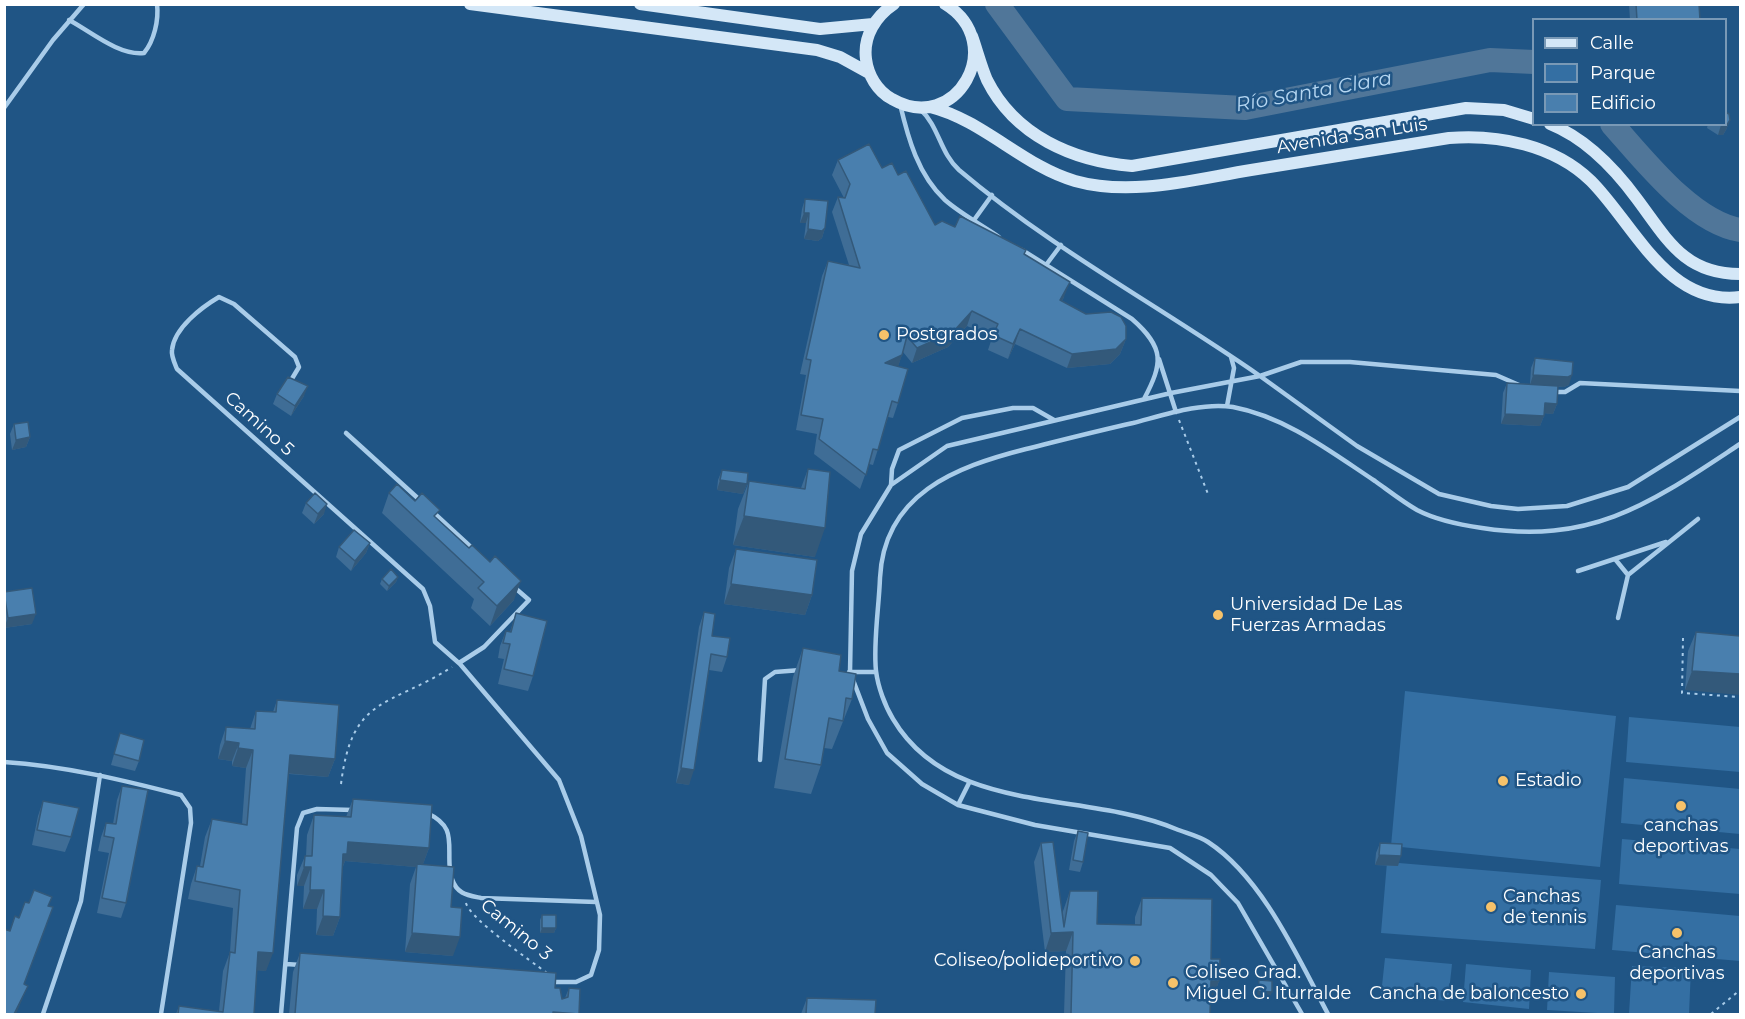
<!DOCTYPE html>
<html>
<head>
<meta charset="utf-8">
<style>
	body { margin:0 }
	#map { position:relative; width:1745px; height:1019px; overflow:hidden; background:#205585; font-family:Montserrat,sans-serif }
	canvas { display:block }
	.frame { position:absolute; inset:0; border:6px solid #fff; pointer-events:none }
	.legend { position:absolute; left:1532px; top:18px; width:195px; height:108px; box-sizing:border-box; background:#205585; border:2px solid #7999b6; margin:0; padding:8px 10px; list-style:none; font-size:18px; color:#fff }
	.legend li { display:flex; align-items:center; gap:12px; height:30px }
	.legend b { width:30px; border:2px solid #7999b6 }
</style>
</head>
<body>
<div id="map">
<canvas width="1745" height="1019"></canvas>
<div class="frame"></div>
<ul class="legend">
<li><b style="height:8px;background:#d4e7f7"></b>Calle</li>
<li><b style="height:16px;background:#346fa3"></b>Parque</li>
<li><b style="height:16px;background:#497fae"></b>Edificio</li>
</ul>
</div>
<script>
const ctx = document.querySelector('canvas').getContext('2d');
ctx.lineJoin = 'round';
function paint(path, color) { ctx.fillStyle = color; ctx.fill(path, 'evenodd'); }
function strokePath(path, color, width, dash) { ctx.strokeStyle = color; ctx.lineWidth = width; ctx.lineCap = dash ? 'butt' : 'round'; ctx.setLineDash(dash || []); ctx.stroke(path); }
function drawText(font, color, halo, rows, align = 'center') {
  ctx.font = font + ' Montserrat,sans-serif'; ctx.lineWidth = 5; ctx.setLineDash([]); ctx.textBaseline = 'middle'; ctx.strokeStyle = halo; ctx.fillStyle = color; for (const [text, x, y, turn = 0] of rows) {
    ctx.save(); ctx.translate(x, y); ctx.rotate((+turn || 0) * Math.PI / 180); ctx.textAlign = isNaN(turn) ? turn : align; if (halo) ctx.strokeText(text, 0, 0); ctx.fillText(text, 0, 0); ctx.restore();
  }
}
paint(new Path2D(`
	M1405,691L1616,716L1600,867L1391,846Z
	M1629,717L1740,727V772L1626,762Z
	M1624,778L1740,789V834L1621,823Z
	M1622,839L1740,849V894L1619,884Z
	M1387,862L1601,880L1595,949L1381,933Z
	M1616,905L1740,916V961L1612,950Z
	M1385,958L1452,964L1448,1001L1381,995Z
	M1466,964L1531,970L1529,1009L1463,1002Z
	M1632,966L1691,968L1689,1014H1629Z
	M1549,972L1615,977L1614,1014L1547,1010Z`), '#346fa3');
strokePath(new Path2D(`
	M997,4L1067,99L1245,108L1490,60L1534,62
	M1612,124C1644,160 1692,222 1740,230`), '#507699', 24);
strokePath(new Path2D(`
	M1179,420L1208,494
	M1683,638L1682,693L1740,697
	M341,784C352,695 388,708 452,667
	M466,903C470,919 531,961 547,973
	M1711,1014L1740,990`), '#a9cce9', 2, [3, 4.5]);
strokePath(new Path2D(`
	M69,20C90,31 119,56 144,53C154,41 159,20 157,4
	M900,104C908,138 918,175 945,200C961,214 982,225 999,237
	M4,108L53,40L84,4
	M920,109C939,126 940,153 959,170C1052,249 1161,307 1260,376L1301,362H1350L1496,375L1519,385
	M974,220L992,195
	M1022,250L1132,319C1165,348 1163,363 1144,399
	M1046,265L1061,245
	M1159,359L1176,412
	M290,382L299,367L295,357L234,304L219,297C202,307 174,328 172,350C171,356 175,364 177,369L423,589L430,606L435,642L460,664L559,780L581,836L600,915L599,950L591,975L576,982H552
	M1554,392H1565L1580,383L1740,391
	M1227,406L1234,368L1231,357
	M346,433L422,502
	M891,485L892,469L899,450L962,418L1013,408H1033L1054,420
	M435,514L473,549
	M1615,559L1628,575
	M1578,571L1666,542
	M1618,618L1628,575L1698,519
	M459,663L484,647L529,600L514,587
	M849,672H876
	M760,760L765,679L775,672L801,670
	M4,762C65,766 123,780 181,795L190,808L191,823L161,1014
	M958,805L969,783
	M427,813C457,827 447,843 450,871
	M452,879C457,894 467,895 481,898L596,902
	M286,964L301,965
	M43,1014L81,901L100,775
	M281,1014L297,828L303,813L317,809L353,810
	M1302,1014L1238,903L1211,875L1170,848L1035,825L958,805L922,784L887,753L868,719L850,672L852,571L861,534L891,485L947,446L1171,393L1260,376L1357,446L1439,494L1491,506L1518,509L1567,506L1628,487L1740,417
	M1328,1014C1298,958 1263,878 1208,842C1199,836 1186,833 1176,829C1084,790 951,817 893,719C885,706 878,687 876,671C873,643 879,607 880,578C884,494 955,467 1026,449C1062,440 1097,431 1133,423C1164,415 1202,402 1233,407C1286,417 1331,452 1375,481C1389,491 1403,502 1417,510C1436,520 1461,525 1482,528C1594,545 1652,502 1740,444`), '#a9cce9', 4.5);
strokePath(new Path2D(`
	M470,4L817,50L840,57L869,73
	M640,4L820,29L873,24
	M894,4C876,16 863,36 866,59C868,75 877,91 892,99C956,136 1009,43 945,4
	M972,36C977,50 981,66 987,80C1015,136 1073,161 1132,166L1466,108L1504,110L1534,119
	M930,107C983,120 1023,166 1075,181C1132,197 1195,179 1251,170C1317,159 1383,149 1449,138C1498,134 1554,145 1591,181C1634,224 1667,306 1740,297
	M1550,124C1585,138 1615,169 1637,199C1667,239 1684,274 1740,274`), '#d4e7f7', 12);
paint(new Path2D(`
	M1629,4H1699L1700,20H1630Z
	M1730,120L1726,130L1723,135H1718L1707,128L1708,124H1725Z
	M838,160L882,168L898,175L935,225L955,227L1024,254L1064,297L1062,301L1126,339L1120,354L1110,364L1067,368L1015,344L1008,359L988,350L992,338L967,326L948,347L912,363L903,352L898,366V403L893,418L888,417L873,465L869,464L860,489L814,454L817,434L796,430L806,375L800,374L822,276L828,261L849,265L832,212L838,197L844,198L832,175Z
	M805,199L825,228L822,238L818,241L804,239L806,223H800L802,209Z
	M1535,358L1569,385L1564,387H1558L1557,404L1553,414L1544,413V416L1540,426L1501,424L1503,393L1507,383L1530,384L1531,368Z
	M277,394L304,396L291,416L273,404Z
	M14,424L30,437L26,447L12,450L10,434Z
	M808,469L815,557L733,545L738,509L749,481L801,488Z
	M722,470L747,484L743,494L717,490L718,480Z
	M389,493L415,501L437,519L514,600L490,626L471,608L474,599L382,513Z
	M306,503L324,514L314,524L302,513Z
	M370,543L366,553L351,571L336,557L339,547Z
	M736,549L812,595L805,615L724,604L729,568Z
	M398,577L396,582L387,591L380,584L382,579Z
	M4,592L32,624L4,628Z
	M704,612L712,636L727,657L722,672L709,670L689,785L676,783L699,627Z
	M516,613L533,676L528,691L498,684L504,659L498,658L500,646L506,631L510,632Z
	M1696,632L1740,636L1685,690L1688,651Z
	M803,648L839,671L852,699L832,749L824,748L821,765L811,794L774,788L793,677Z
	M277,700L335,759L328,777L289,774L266,971L257,970L254,1014H176L179,1006L219,1011L223,971L230,952L233,908L188,899L191,884L197,866H200L205,837L212,819L242,824L246,768L232,766V761L218,759L220,745L226,727L250,729L256,711L273,712Z
	M120,733L139,761L135,771L111,765Z
	M122,786L126,903L121,918L97,913L109,853L98,851L101,837L106,823L113,824L117,800Z
	M353,799L429,848L423,864L451,907L453,956L405,952L410,884L416,867L345,861L342,869L340,917L333,936L316,935L317,909H303L304,886H297V875L305,856H306L307,835L314,815L346,817Z
	M43,801L71,837L65,852L32,845L38,816Z
	M1078,831L1083,862L1080,872L1069,870L1074,841Z
	M1041,843L1062,914L1070,891L1097,924L1135,925V917L1142,898L1211,959L1219,981L1212,1001H1210V1014H1064L1066,951L1045,952L1034,862Z
	M1380,843L1398,866L1375,865L1376,853Z
	M542,915L556,928L554,933H540V920Z
	M300,953L555,988L562,999L565,998L569,988L579,1014H289L293,972Z
	M807,998L875,1014H801Z`), '#3f6d96');
paint(new Path2D(`
	M1730,120L1726,130L1723,135H1718L1721,125Z
	M804,213H809L806,223H800Z
	M825,228L822,238L818,241L804,239L808,229Z
	M1070,282L1064,297L1055,315L1060,300Z
	M972,311L967,326L948,347L912,363L917,348Z
	M1020,329L1015,344L1008,359L1013,344Z
	M1126,339L1120,354L1110,364L1067,368L1072,354Z
	M902,355L897,370L885,363Z
	M1533,375H1572L1569,385L1564,387L1530,385Z
	M308,386L304,396L291,416L295,406Z
	M1545,403L1557,404L1553,414L1541,413Z
	M1505,414L1544,416L1540,426L1501,424Z
	M30,437L26,447L12,450L16,440Z
	M720,480L747,484L743,494L717,490Z
	M327,504L324,514L314,524L318,514Z
	M744,516L825,528L815,557L733,545Z
	M370,543L366,553L351,571L355,561Z
	M398,577L396,582L387,591L389,586Z
	M521,581L514,600L490,626L497,606Z
	M731,584L812,595L805,615L724,604Z
	M36,614L32,624L4,628L8,618Z
	M1692,671L1740,674V695L1685,690Z
	M225,741L239,743L232,761L218,759Z
	M238,748L253,750L246,768L232,766Z
	M290,755L335,759L328,777L284,773Z
	M681,768L694,770L689,785L676,783Z
	M348,842L429,848L422,867L417,864L416,867L345,861L340,873H336Z
	M1379,855L1401,856L1398,866L1375,865Z
	M304,867H311L304,886H297Z
	M310,890H324L317,909H303Z
	M323,916L340,917L333,936L316,935Z
	M542,928H556L554,933H540Z
	M1073,932L1066,951L1045,952L1051,933Z
	M412,933L460,937L453,956L405,952Z
	M258,952L273,953L266,971L252,970Z
	M1211,981H1219L1212,1001L1204,1000Z
	M28,986L16,1014H14Z
	M1258,991L1272,992L1270,997L1256,996Z
	M553,1012L579,1014H553Z`), '#33597a');
const building = new Path2D(`
	M1636,4H1699L1700,20H1637Z
	M1725,112L1729,114L1730,120L1727,125H1721L1720,124H1725Z
	M869,144L882,168L892,163L898,175L906,171L935,225L942,221L955,227L960,216L1026,250L1024,254L1070,282L1060,300L1086,314L1111,312L1121,317L1126,326V339L1116,349L1072,354L1020,329L1013,344L993,335L998,324L972,311L953,332L917,348L907,336L902,355L885,363L908,369L898,403L892,401L878,450L873,449L866,475L819,439L823,419L801,415L811,360L806,359L828,261L860,268L838,197L845,198L850,184L838,160Z
	M805,199L828,201L825,228L822,231L808,229L809,213H804Z
	M1535,358L1573,362L1572,375L1568,377L1533,375Z
	M288,377L308,386L295,406L277,394Z
	M1507,383L1558,386L1557,404L1545,403L1544,416L1505,414Z
	M28,422L30,437L16,440L14,424Z
	M808,469L830,472L825,528L744,516L749,481L805,489Z
	M722,470L748,473L747,484L720,480Z
	M397,484L415,501L422,493L440,510L434,516L469,548L472,545L490,562L495,556L521,581L497,606L478,588L484,582L389,493Z
	M315,493L327,504L318,514L306,503Z
	M354,530L370,543L355,561L339,547Z
	M736,549L817,560L812,595L731,584Z
	M391,569L398,577L389,586L382,579Z
	M32,588L36,614L8,618L4,592Z
	M704,612L715,614L712,636L730,638L727,657L711,654L694,770L681,768Z
	M516,613L547,621L533,676L504,669L510,644L503,643L506,631L511,632Z
	M1696,632L1740,636V674L1692,671Z
	M803,648L841,655L839,671L856,674L852,699L846,698L843,721L829,718L821,765L785,759Z
	M277,700L339,705L335,759L290,755L273,953L258,952L254,1014H178L179,1006L223,1012L230,952L235,953L240,890L195,881L197,866L203,867L212,819L247,825L253,750L238,748L239,743L225,741L226,727L255,729L256,711L276,712Z
	M120,733L144,740L139,761L114,754Z
	M122,786L148,790L126,903L102,898L114,838L104,836L106,823L116,824Z
	M353,799L432,805L429,848L348,842L347,854H343L340,917L323,916L324,890H310L311,867H304L305,856H312L314,815L351,817Z
	M43,801L79,808L71,837L37,830Z
	M1078,831L1088,833L1083,862L1073,860Z
	M1053,842L1064,927L1070,891H1098L1097,924L1141,925L1142,898L1212,899L1211,959H1220L1219,981H1211L1210,1014H1071L1073,932L1051,933L1041,843Z
	M1380,843L1402,844L1401,856L1379,855Z
	M417,864L454,867L451,907L462,908L460,937L412,933Z
	M34,890L52,897L48,906L53,907L24,984L28,986L14,1014H4V929L10,931L15,916L19,918L25,902L29,903Z
	M542,915H556V928H542Z
	M300,953L556,973L555,988H560L562,999L568,997L569,988L580,989L579,1014L553,1012V1014H295Z
	M1259,980L1272,981V992L1258,991Z
	M807,998L876,1000L875,1014H806Z`);
paint(building, '#497fae');
strokePath(building, '#33597a', 1.5);
for (const [x, y, r, color] of [
	[884,335,6,"#f6c26a"],
	[1218,615,6,"#f6c26a"],
	[1503,781,6,"#f6c26a"],
	[1681,806,6,"#f6c26a"],
	[1491,907,6,"#f6c26a"],
	[1677,933,6,"#f6c26a"],
	[1135,961,6,"#f6c26a"],
	[1173,983,6,"#f6c26a"],
	[1581,994,6,"#f6c26a"]
]) { const dot = new Path2D(); dot.arc(x, y, r, 0, 2 * Math.PI); ctx.fillStyle = color; ctx.fill(dot); strokePath(dot, '#205585', 2); }
drawText('18px', '#fff', '#205585', [
	["Avenida San Luis",1352,136,-9],
	["Camino 5",259,424,42],
	["Camino 3",516,930,39]
]);
drawText('18px', '#fff', '#205585', [
	["Postgrados",896,335],
	["Universidad De Las",1230,605],
	["Fuerzas Armadas",1230,626],
	["Estadio",1515,781],
	["canchas",1681,826,"center"],
	["deportivas",1681,847,"center"],
	["Canchas",1503,897],
	["de tennis",1503,918],
	["Canchas",1677,953,"center"],
	["deportivas",1677,974,"center"],
	["Coliseo/polideportivo",1123,961,"right"],
	["Coliseo Grad.",1185,973],
	["Miguel G. Iturralde",1185,994],
	["Cancha de baloncesto",1569,994,"right"]
], 'left');
drawText('italic 20px', '#b5d6f1', '#205585', [
	["Río Santa Clara",1314,92,-10]
]);
</script>
</body>
</html>
